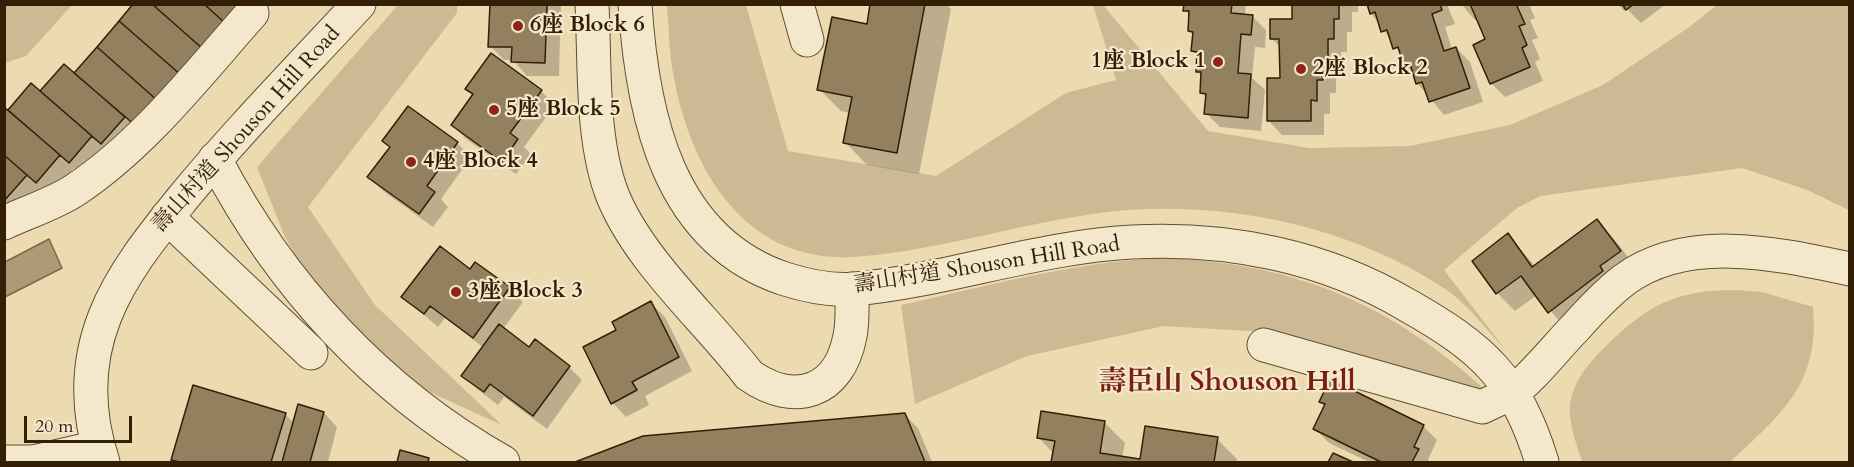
<!DOCTYPE html>
<html>
<head>
<meta charset="utf-8">
<style>
	body { margin:0 }
	#map { position:relative; width:1854px; height:467px; overflow:hidden; background:#ecdab1; font-family:Cardo,serif }
	canvas { display:block }
	.frame { position:absolute; inset:0; border:6px solid #331f06; pointer-events:none }
	.scale { position:absolute; left:24px; top:416px; width:108px; height:27px; box-sizing:border-box; border:3px solid #331f06; border-top:0; padding-left:8px; font-size:18px; line-height:21px; white-space:nowrap; color:#331f06; -webkit-text-stroke:4px #f3e7cc; paint-order:stroke }
</style>
</head>
<body>
<div id="map">
<canvas width="1854" height="467"></canvas>
<div class="frame"></div>
<div class="scale">20 m</div>
</div>
<script>
const ctx = document.querySelector('canvas').getContext('2d');
ctx.lineJoin = 'round';
function paint(path, color) { ctx.fillStyle = color; ctx.fill(path, 'evenodd'); }
function strokePath(path, color, width, dash) { ctx.strokeStyle = color; ctx.lineWidth = width; ctx.lineCap = dash ? 'butt' : 'round'; ctx.setLineDash(dash || []); ctx.stroke(path); }
function drawText(font, color, halo, rows, align = 'center') {
  ctx.font = font + ' Cardo,"Noto Serif TC",serif'; ctx.lineWidth = 4.5; ctx.setLineDash([]); ctx.textBaseline = 'middle'; ctx.strokeStyle = halo; ctx.fillStyle = color; for (const [text, x, y, turn = 0] of rows) {
    ctx.save(); ctx.translate(x, y); ctx.rotate((+turn || 0) * Math.PI / 180); ctx.textAlign = isNaN(turn) ? turn : align; if (halo) ctx.strokeText(text, 0, 0); ctx.fillText(text, 0, 0); ctx.restore();
  }
}
paint(new Path2D(`
	M4,5L5,4L72,5L26,56L5,63Z
	M398,5H457V13L308,207L375,305L502,425L425,390L355,334L304,270L285,237L257,167Z
	M667,5H746L788,151L936,176L1066,93L1116,80L1093,5H1103L1208,131L1309,148L1410,146L1510,125L1603,85L1688,28L1717,5H1849V210L1807,190L1742,168L1540,196L1517,208L1444,270L1505,349C1486,330 1468,304 1445,289C1353,228 1238,203 1129,210C1036,217 946,251 853,257C746,263 691,171 674,78C669,54 669,29 667,5Z
	M1159,258C1293,262 1388,302 1488,392L1267,332L1164,326L1027,356L915,404L901,305C987,286 1071,263 1159,258Z
	M1737,290L1762,292L1813,307C1820,385 1781,414 1730,462H1582C1577,444 1568,424 1570,404C1574,379 1589,363 1606,346C1649,304 1676,290 1737,290Z`), '#cdba94');
const water = new Path2D(`
	M49,239L62,268L5,297V262Z`);
paint(water, '#ad9a77');
strokePath(water, '#7c694a', 1.5);
paint(new Path2D(`
	M253,4L83,176L74,168L51,196L41,188L17,216L4,210V109L8,112L31,85L41,93L74,75Z
	M491,4H561L559,76H527L513,60H504L490,46Z
	M872,4H946L951,9L919,174L867,165L845,142L850,113L841,111L819,89L868,25Z
	M1185,4H1246L1245,16H1252L1266,30L1265,48L1255,47L1252,78L1265,90L1261,131L1220,127L1206,113L1207,98L1201,92L1202,77L1197,71L1198,56L1193,51L1194,36L1189,31L1190,16L1185,10Z
	M1293,4H1358V12H1352V32H1347V52H1341V73H1336V93H1330V114H1324V135H1282L1269,121L1282,80L1281,48L1271,38L1293,20Z
	M1368,4H1447L1455,24L1445,27L1452,49L1456,48L1470,62L1483,102L1444,115L1417,83L1415,74L1406,65L1403,56L1371,13Z
	M1461,4H1529L1535,18L1530,20L1538,38L1532,40L1540,59L1535,62L1543,81L1505,97L1491,83L1487,40L1478,19L1475,20Z
	M1618,4H1666L1641,23L1627,9L1624,11Z
	M541,91L555,105L524,147L531,154L516,174L466,139L453,125Z
	M408,108L457,143L471,157L441,199L448,207L433,227L383,191L369,177L391,148Z
	M1597,221L1614,239L1638,270L1567,330L1537,295L1515,311L1497,293L1508,235L1535,266Z
	M476,264L523,302L503,329L529,349L569,367L582,380L547,429L504,397L498,405L477,389L463,375L484,348L445,318L438,327L403,297L470,271Z
	M651,303L665,317L692,371L645,396L649,405L626,417L613,403L619,330Z
	M1331,381L1423,426L1437,440L1428,460L1430,462H1369L1329,443L1315,429L1326,406L1321,401Z
	M324,413L337,427L328,462H176L173,459L285,414L295,424Z
	M904,414L918,428L932,462H579L643,437Z
	M1104,422L1125,443L1122,458L1142,461L1217,439L1237,459V462H1053L1054,454L1039,438Z
	M401,452L429,460L432,462H398Z`), '#0003');
const building = new Path2D(`
	M133,4H152L203,49L181,75L119,21Z
	M152,4H204L225,23L203,49Z
	M204,4H241L225,23Z
	M490,4H547L545,63L511,62L512,47H488Z
	M870,4H925L897,153L843,143L852,97L817,90L832,17L867,24Z
	M1184,4H1232L1231,13L1253,15L1251,35L1241,34L1238,73L1251,74L1248,118L1204,114L1206,94L1200,93L1201,72H1196L1197,52L1191,51L1193,32L1188,31L1189,11H1183Z
	M1292,4H1339V19H1334V39H1328V60H1323V80H1317V101L1311,100V121H1267V78H1280L1279,39H1270V19H1292Z
	M1367,4H1440L1442,10L1432,14L1444,51L1456,47L1470,88L1429,102L1422,82L1416,84L1410,64L1404,66L1398,47L1393,49L1387,30L1381,32L1375,12L1370,14Z
	M1470,4H1520L1517,6L1525,24L1519,26L1527,45L1522,48L1530,67L1490,84L1473,45L1485,39Z
	M1622,4H1634L1626,10Z
	M119,21L181,75L158,101L97,47Z
	M97,47L158,101L136,126L74,73Z
	M491,53L542,90L510,133L518,139L502,162L451,125L473,94L465,89Z
	M64,64L125,117L101,144L40,91Z
	M31,83L92,136L69,163L8,110Z
	M408,106L458,142L427,186L435,192L419,214L367,177L390,147L382,141Z
	M4,107L60,155L36,183L4,155Z
	M4,155L27,175L4,201Z
	M1597,219L1621,251L1600,266L1603,271L1548,313L1521,276L1496,294L1472,261L1508,233L1532,267Z
	M440,246L470,269L475,262L510,287L473,338L430,306L424,314L401,297Z
	M651,301L679,357L632,382L637,390L611,404L583,347L616,330L612,322Z
	M499,324L529,347L535,339L570,366L533,416L490,384L484,392L461,376Z
	M1330,379L1424,425L1414,447L1419,449L1412,462H1381L1313,429L1325,404L1319,402Z
	M193,385L286,413L271,462H180L171,460Z
	M298,404L324,412L310,462H282Z
	M1041,411L1105,421L1100,453L1140,459L1145,426L1218,437L1214,462H1051L1055,441L1037,438Z
	M905,413L925,462H575L643,436Z
	M400,450L429,458L428,462H397Z
	M1333,453L1353,462H1328Z`);
paint(building, '#93805f');
strokePath(building, '#331f06', 1.5);
const minor = new Path2D(`
	M592,4C595,64 591,138 612,194C638,260 706,319 749,375C795,407 839,393 850,336C853,322 852,304 852,289
	M635,4C642,113 667,240 785,279C807,286 832,291 855,289C948,280 1038,247 1132,242C1228,237 1324,256 1407,305C1483,348 1516,378 1542,462
	M797,4L807,40
	M215,159C280,285 379,392 503,462
	M167,217L311,353
	M4,223C27,212 54,204 75,190C144,144 197,75 252,13
	M1264,345L1482,407C1492,402 1502,398 1511,393C1530,381 1558,345 1575,328C1590,311 1606,294 1624,280C1688,233 1778,254 1850,269
	M4,462H31
	M33,462L98,447
	M103,462C87,414 86,364 105,316C122,273 153,235 182,199C238,131 299,69 359,4`);
strokePath(minor, '#614e31', 35);
strokePath(minor, '#f3e7cc', 33);
for (const [x, y, r, color] of [
	[518,26,6,"#8f2418"],
	[1218,62,6,"#8f2418"],
	[1301,69,6,"#8f2418"],
	[494,110,6,"#8f2418"],
	[411,162,6,"#8f2418"],
	[456,292,6,"#8f2418"]
]) { const dot = new Path2D(); dot.arc(x, y, r, 0, 2 * Math.PI); ctx.fillStyle = color; ctx.fill(dot); strokePath(dot, '#f3e7cc', 2); }
drawText('bold 22px', '#331f06', '#f3e7cc', [
	["6座 Block 6",530,26],
	["1座 Block 1",1206,62,"right"],
	["2座 Block 2",1313,69],
	["5座 Block 5",506,110],
	["4座 Block 4",423,162],
	["3座 Block 3",468,292]
], 'left');
drawText('22px', '#331f06', '#f3e7cc', [
	["壽山村道 Shouson Hill Road",247,130,-48],
	["壽山村道 Shouson Hill Road",987,266,-9]
]);
drawText('bold 28px', '#7a1f14', '#f3e7cc', [
	["壽臣山 Shouson Hill",1227,384]
]);
</script>
</body>
</html>
